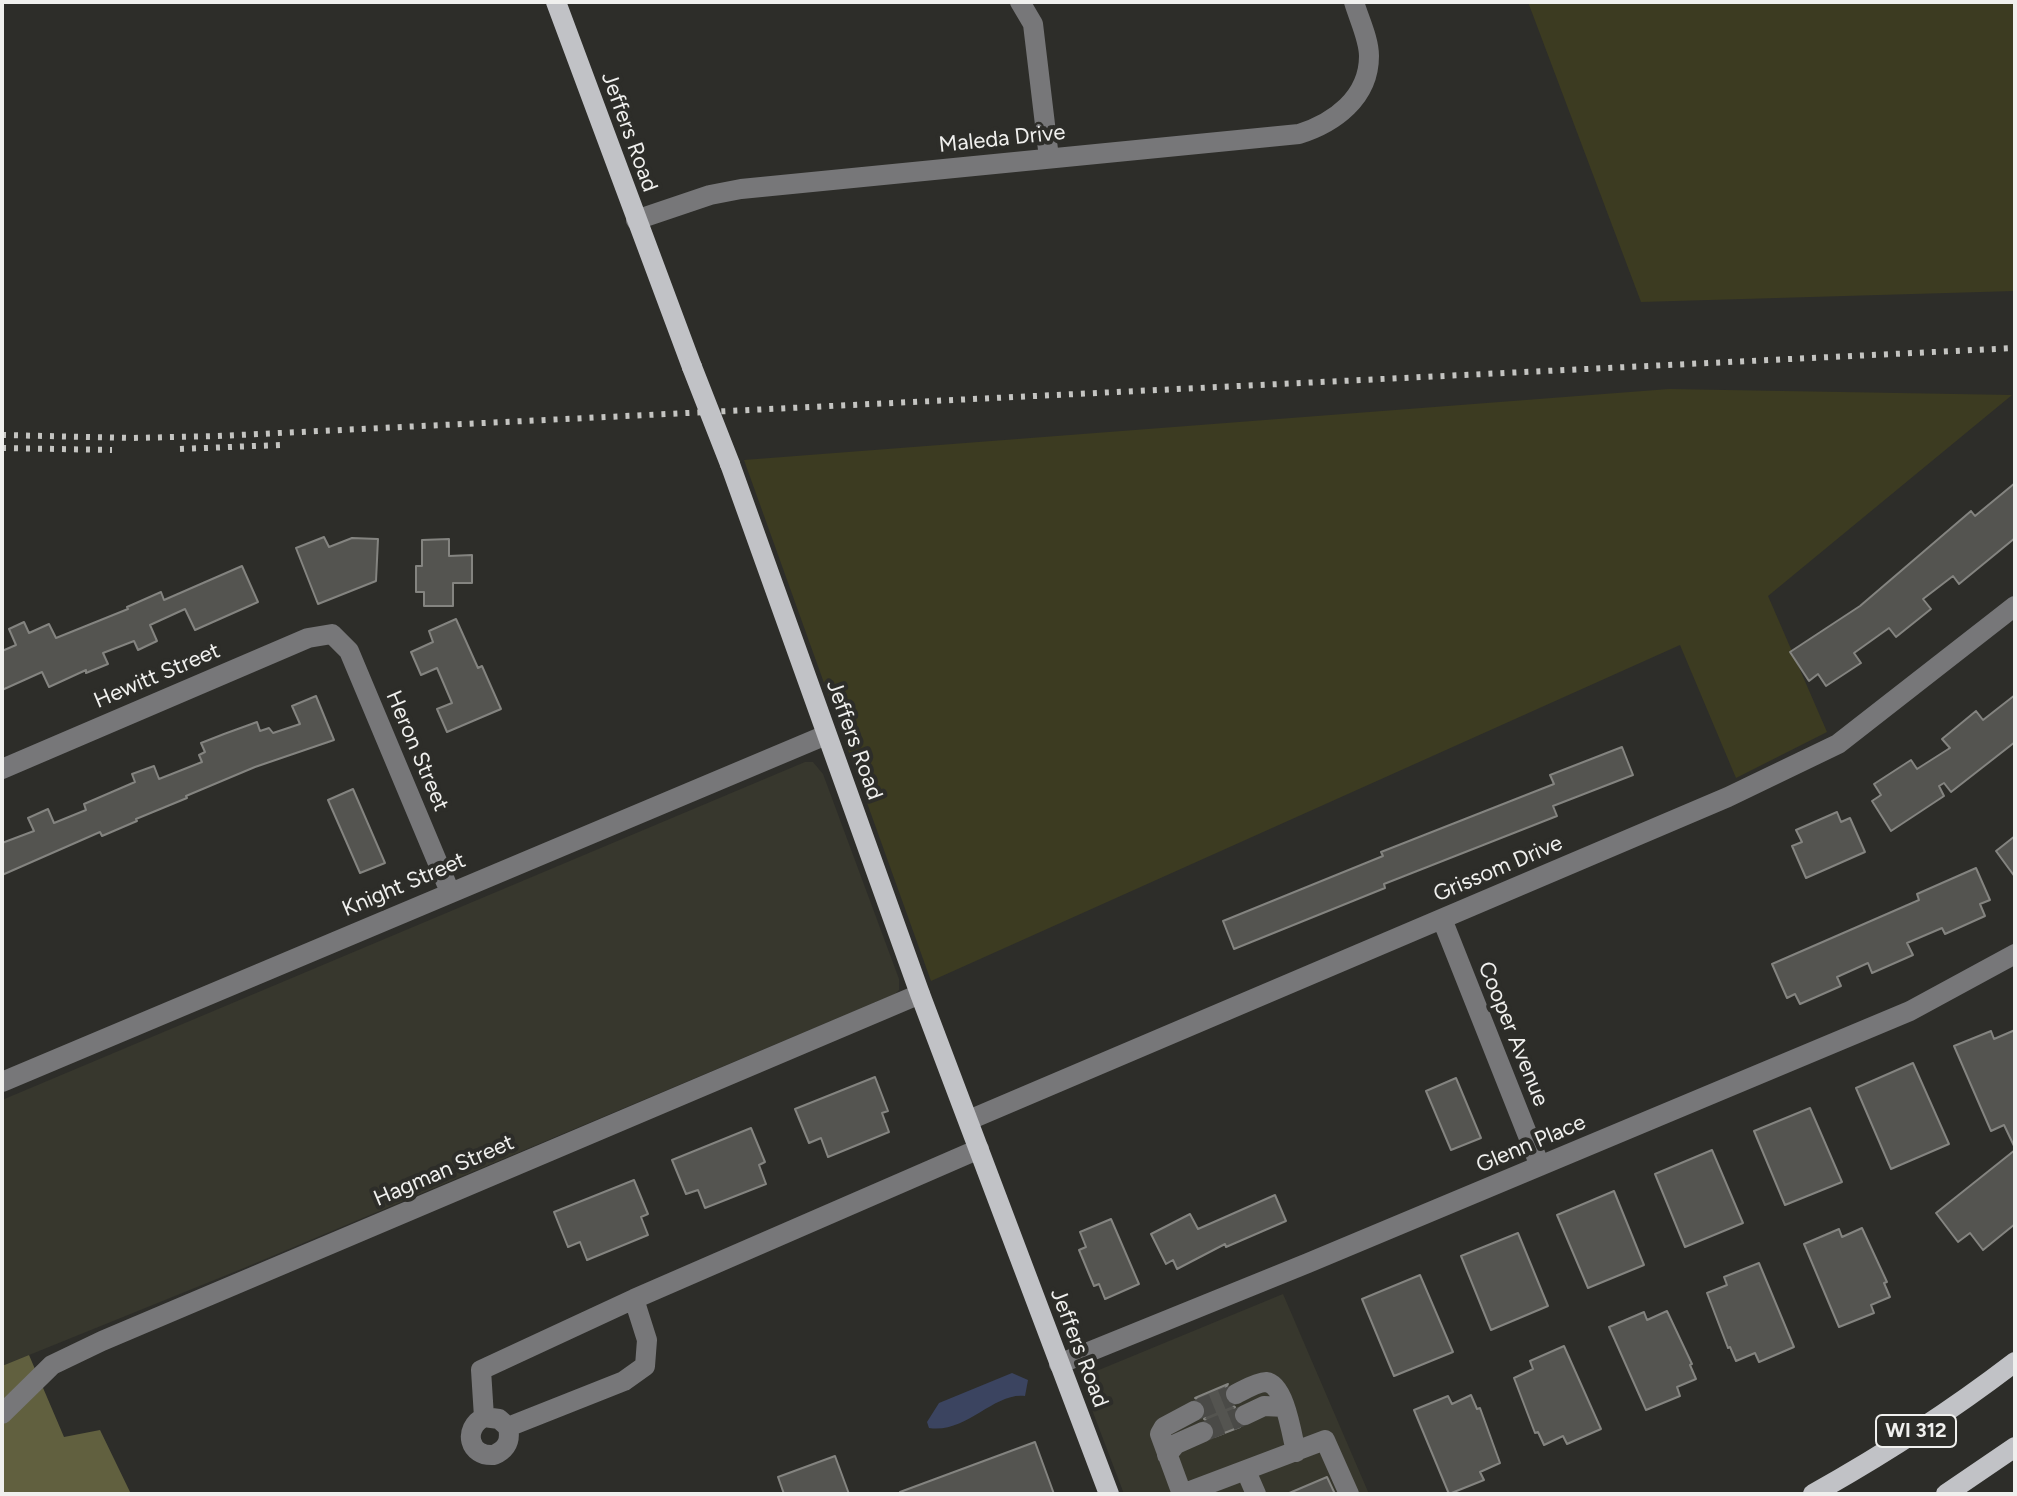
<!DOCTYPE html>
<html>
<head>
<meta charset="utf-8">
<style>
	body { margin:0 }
	#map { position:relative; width:2017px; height:1496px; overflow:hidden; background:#2d2d29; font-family:Figtree,sans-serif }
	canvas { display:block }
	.frame { position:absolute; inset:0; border:4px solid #f0f0ee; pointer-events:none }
</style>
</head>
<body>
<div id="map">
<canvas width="2017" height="1496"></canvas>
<div class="frame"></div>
</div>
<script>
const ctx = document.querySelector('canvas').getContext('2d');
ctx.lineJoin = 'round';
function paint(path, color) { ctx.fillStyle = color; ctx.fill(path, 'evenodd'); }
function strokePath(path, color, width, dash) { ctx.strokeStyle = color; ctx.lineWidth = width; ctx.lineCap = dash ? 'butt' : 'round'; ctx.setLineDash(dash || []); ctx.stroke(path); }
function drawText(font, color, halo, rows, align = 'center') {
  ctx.font = font + ' Figtree,sans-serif'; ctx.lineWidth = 8; ctx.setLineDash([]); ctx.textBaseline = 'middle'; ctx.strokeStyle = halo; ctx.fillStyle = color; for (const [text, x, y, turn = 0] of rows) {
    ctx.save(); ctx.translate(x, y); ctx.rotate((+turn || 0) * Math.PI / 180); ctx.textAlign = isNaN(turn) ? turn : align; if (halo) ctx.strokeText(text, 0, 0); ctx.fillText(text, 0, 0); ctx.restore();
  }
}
paint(new Path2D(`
	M805,762H813L823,774L899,979V990L895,994L244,1268L2,1366V1100Z
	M1283,1294L1369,1494H1124L1086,1394V1381L1094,1372Z`), '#37372d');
paint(new Path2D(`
	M1528,2H2015V291L1641,302Z
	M1669,389L2012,395L1768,596L1827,732L1736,778L1680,645L931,981L744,460Z`), '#3c3b21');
paint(new Path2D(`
	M29,1355L64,1437L100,1430L131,1494H2V1366Z`), '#61603f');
paint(new Path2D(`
	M1012,1373L1028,1380L1025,1396C994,1392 966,1434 929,1428L927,1422L939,1403Z`), '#3b4460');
const building = new Path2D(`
	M2015,483V538L1959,584L1953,576L1923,599L1931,609L1896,637L1889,628L1854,653L1861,663L1826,686L1818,674L1809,681L1790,652L1860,606L1971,511L1975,516Z
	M324,537L329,547L352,538L378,539L376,581L318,604L296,548Z
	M449,539V556L472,555V583H453V606H424V592H416V566H422V540Z
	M242,566L258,602L195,630L185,609L150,625L157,641L138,650L134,641L103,653L108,664L86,673V670L49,687L42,672L2,690V651L16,645L9,629L24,622L29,633L49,624L56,638L128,609L127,607L161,592L164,600Z
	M456,619L478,668L482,666L501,709L447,732L437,709L452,703L437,668L421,675L411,652L433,642L429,631Z
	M2015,695V742L1951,792L1944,783L1939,786L1944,796L1891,831L1872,801L1881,795L1874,784L1911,760L1917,769L1950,748L1942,739L1976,711L1983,720Z
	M316,696L334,740L255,767L186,796L187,798L136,819L137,821L102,836L100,832L2,875V843L34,831L28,818L48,809L54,823L86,810L84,804L135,782L132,774L154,766L159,779L202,762L199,755L205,752L201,743L224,734L257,722L260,731L269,728L273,733L300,724L292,706Z
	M1622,747L1633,775L1553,806L1557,816L1384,884L1385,888L1234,949L1223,921L1383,856L1381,852L1554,784L1550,775Z
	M353,789L385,863L360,873L328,800Z
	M1837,812L1841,822L1850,818L1865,852L1806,878L1792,846L1802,842L1796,830Z
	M2015,836V877L1996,851Z
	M1976,868L1990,900L1980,904L1985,916L1945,934L1942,928L1907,943L1913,955L1872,973L1868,963L1837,977L1841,986L1800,1004L1795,994L1787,998L1772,964L1919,900L1917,894Z
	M2015,1030V1148L2004,1125L1991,1131L1954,1046L1991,1031L1994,1039Z
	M1913,1063L1949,1144L1891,1169L1856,1088Z
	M875,1077L888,1111L882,1113L889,1132L828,1157L821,1138L809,1143L795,1109Z
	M1456,1078L1481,1138L1451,1150L1426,1091Z
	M1810,1108L1842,1182L1785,1205L1754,1131Z
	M751,1128L765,1162L759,1165L766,1184L705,1208L698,1190L686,1194L672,1160Z
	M1712,1150L1743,1223L1685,1247L1655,1174Z
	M2015,1150V1224L1983,1250L1970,1233L1958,1242L1936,1213Z
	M634,1180L648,1214L641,1217L648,1235L587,1260L580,1242L568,1247L554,1212Z
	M1614,1191L1644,1265L1588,1288L1557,1215Z
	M1275,1195L1286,1221L1226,1247L1225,1244L1177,1269L1173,1260L1166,1264L1151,1234L1190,1214L1198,1229Z
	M1111,1219L1139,1284L1105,1299L1099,1284L1094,1286L1079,1250L1086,1247L1080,1232Z
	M1862,1228L1887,1282L1884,1283L1890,1297L1871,1305L1874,1313L1839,1327L1804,1244L1839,1229L1842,1237Z
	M1518,1233L1548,1306L1491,1330L1461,1256Z
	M1759,1263L1794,1347L1759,1362L1755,1353L1736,1361L1730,1347L1728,1348L1707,1293L1727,1285L1724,1277Z
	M1420,1275L1453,1352L1394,1376L1362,1299Z
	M1667,1311L1692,1364L1690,1365L1696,1379L1677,1387L1680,1396L1646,1410L1609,1327L1644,1312L1647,1320Z
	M1564,1346L1601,1429L1567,1444L1563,1436L1544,1445L1538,1432L1535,1433L1514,1378L1533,1369L1530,1361Z
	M1228,1384L1223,1393L1224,1399L1235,1407L1233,1420L1240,1427L1214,1437V1426L1204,1419L1207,1412L1206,1406L1195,1398Z
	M1471,1395L1477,1409L1480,1408L1500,1463L1480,1472L1484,1480L1449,1494L1414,1410L1448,1396L1452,1404Z
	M1035,1442L1054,1494H900V1492Z
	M835,1456L849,1494H784L778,1477Z
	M1327,1477L1335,1494H1287Z`);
paint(building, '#545450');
strokePath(building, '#848480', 2);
strokePath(new Path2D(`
	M1194,1411L1236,1394
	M1203,1432L1245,1415`), '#4a4a47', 20, [20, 10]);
strokePath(new Path2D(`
	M1020,2L1033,24L1049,158
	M636,220L710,195L741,189L1299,134C1334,123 1369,98 1369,56C1369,39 1359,19 1354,2
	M2,769L308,638L332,634L349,651L450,892
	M1442,919L1540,1166
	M2,1082L826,735
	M969,1120L1728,797L1838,744L2015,606
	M634,1299L647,1340L645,1366L624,1381L508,1427L499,1419L484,1417L481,1370L634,1299L979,1149
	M1059,1364L1308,1263L1910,1011L2015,954
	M1236,1394C1244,1390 1257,1382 1266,1382C1285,1384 1292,1436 1296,1452
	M2,1414L52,1365L102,1341L920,994
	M1245,1415L1264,1406L1285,1407
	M484,1417C462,1429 469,1457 494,1455C507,1449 511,1441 508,1427
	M1167,1455L1176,1444L1203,1432
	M1246,1471L1256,1494
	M1182,1494L1325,1440L1349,1494
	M1182,1494L1160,1434L1164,1427L1194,1411`), '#777779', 20);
strokePath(new Path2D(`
	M556,2L692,367
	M730,464L920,994L1109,1494
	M1813,1494C1883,1455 1951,1411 2015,1362
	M1946,1494L2015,1447`), '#c1c2c6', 20);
strokePath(new Path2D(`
	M2,435L132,438L218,436L2015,348
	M2,448L112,450
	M180,449L280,445`), '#c4c4c1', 6, [4, 8]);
strokePath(new Path2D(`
	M692,367L730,464`), '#c1c2c6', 20);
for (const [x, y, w] of [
	[1916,1431,80]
]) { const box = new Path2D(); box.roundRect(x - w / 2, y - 16, w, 32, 6); ctx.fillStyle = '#2d2d29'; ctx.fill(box); strokePath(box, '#f0f0ee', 2); }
drawText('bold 20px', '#f0f0ee', null, [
	["WI 312",1916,1431]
]);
drawText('22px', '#f0f0ee', '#2d2d29', [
	["Jeffers Road",629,132,70],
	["Maleda Drive",1002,139,-6],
	["Hewitt Street",157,676,-23],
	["Jeffers Road",854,740,70],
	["Heron Street",417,751,67],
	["Grissom Drive",1498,869,-23],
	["Knight Street",404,885,-23],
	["Cooper Avenue",1513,1034,68],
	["Glenn Place",1531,1144,-23],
	["Hagman Street",444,1171,-23],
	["Jeffers Road",1079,1348,69]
]);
</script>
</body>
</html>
